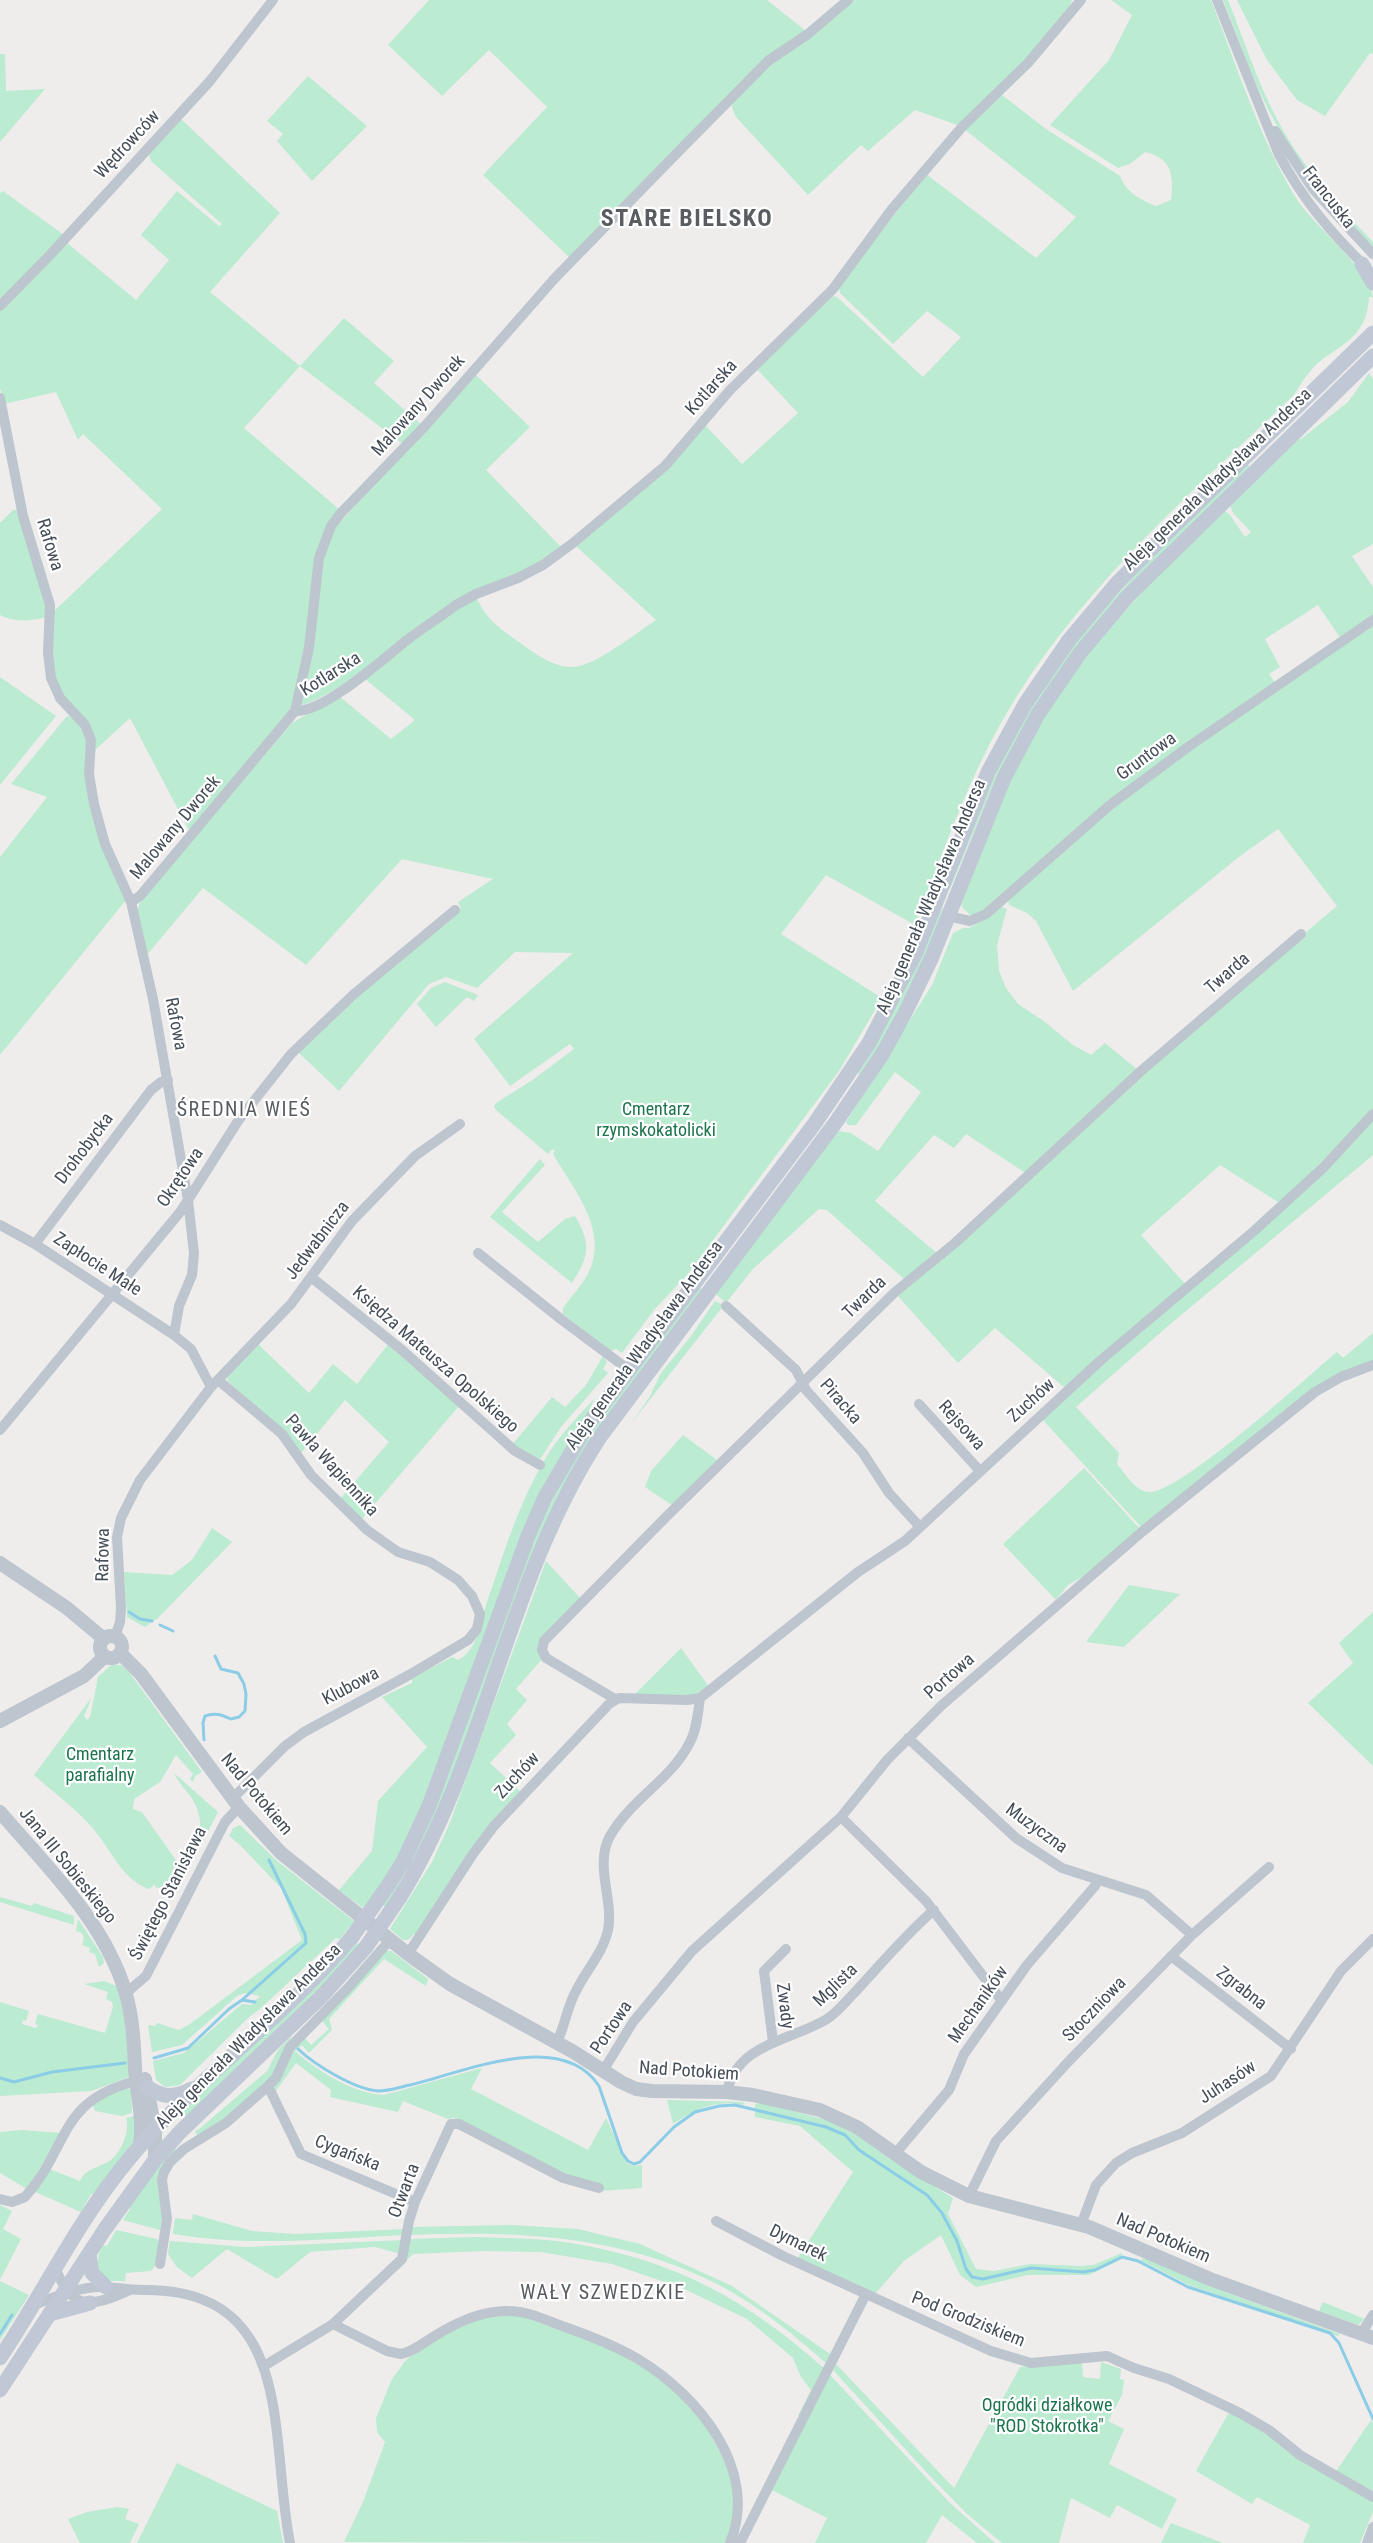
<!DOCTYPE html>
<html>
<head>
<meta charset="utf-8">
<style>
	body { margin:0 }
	canvas { display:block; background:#efecec }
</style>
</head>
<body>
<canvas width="1373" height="2543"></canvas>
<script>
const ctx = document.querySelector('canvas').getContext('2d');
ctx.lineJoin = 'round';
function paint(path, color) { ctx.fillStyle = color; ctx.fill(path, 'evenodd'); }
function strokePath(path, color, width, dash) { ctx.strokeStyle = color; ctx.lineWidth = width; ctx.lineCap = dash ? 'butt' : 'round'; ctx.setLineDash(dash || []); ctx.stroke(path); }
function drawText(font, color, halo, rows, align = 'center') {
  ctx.font = font + ' "Roboto Condensed",sans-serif'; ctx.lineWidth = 4.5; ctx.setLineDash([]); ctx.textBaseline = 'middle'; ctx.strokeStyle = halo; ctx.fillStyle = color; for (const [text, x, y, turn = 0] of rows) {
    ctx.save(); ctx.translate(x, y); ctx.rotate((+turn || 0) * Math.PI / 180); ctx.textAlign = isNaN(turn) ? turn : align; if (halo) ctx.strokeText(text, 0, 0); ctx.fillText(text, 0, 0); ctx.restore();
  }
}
paint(new Path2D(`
	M429,0H767L806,31L569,257L483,175L547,107L489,50L442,96L388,45Z
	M852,0H1072L1067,14L1052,33L960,126L915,110L868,151L861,145L808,195L736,117L732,107L733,101L768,67Z
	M1111,0H1211C1236,64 1261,143 1298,201C1314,225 1372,273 1373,297H1369C1367,332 1349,341 1324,358C1311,367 1302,382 1294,395C1195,489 1090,580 1017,696C972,767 945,847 915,925L826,875L781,934L882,998L839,1071L687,1275L654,1310L622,1353L616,1349L611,1351L563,1314V1308C571,1297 581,1286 588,1274C610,1231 574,1190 553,1154L555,1151L552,1149L548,1154L496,1110L494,1106L496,1103L534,1079L574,1049L570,1044L510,1086L474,1039L573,953L515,952L477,988L446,977L429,984L339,1091L298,1052L363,990L461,908L458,902L493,879L402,859L306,965L203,888L146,956L137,911L141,900L292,723L339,696L391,739L415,720L364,678L409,642L476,596C484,617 499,628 516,640C532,651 550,666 570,667C592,669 636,633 656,620L575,545L704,424L742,464L798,413L756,368L833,296L837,297L923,377L961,337L927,311L893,344L840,293L839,286L926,174L1036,258L1076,217L964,129L1002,95L1046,129L1120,176C1127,193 1139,199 1156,206L1171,200C1174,176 1172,158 1145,152L1130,164L1118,168L1050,125L1109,60L1132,15Z
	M1223,0H1228C1244,40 1257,81 1277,119C1301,166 1337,204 1373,242V247C1337,208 1301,171 1276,124C1254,85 1240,41 1223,0Z
	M1237,0H1373V54L1370,53L1325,116L1297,100L1267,60Z
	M0,54H5L6,91L45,89L0,142Z
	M308,76L367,126L312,181L277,141L283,134L267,121Z
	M180,118L280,213L210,292L300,366L344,318L394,361L374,383L422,425L404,445L300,366L244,428L340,510L329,523L305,649L293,702L287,716L190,832L130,718L93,752L54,677L52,613L162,509L83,434L78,440L56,392L4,404L0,388V309L66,242L136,300L169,260L141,235L177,191L219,226L222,224L151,161L148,152Z
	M3,191L64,235L0,303V193Z
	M1369,373L1373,379V544L1352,556L1373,587V617L1341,639L1318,605L1265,639L1280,667L1269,674L1277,685L1171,757L999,901L974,915H970L962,907L961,903C983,845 1004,785 1035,732C1084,647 1154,579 1223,510L1230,515L1245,537L1251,532L1233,513L1230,505L1298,438L1301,439L1348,402Z
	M475,374L530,427L486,470L562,548C525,576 480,589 440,613C393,641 355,686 303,705L300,703L322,560L334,529Z
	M1247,464L1250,467L1030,714L996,778L950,889L947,888C971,829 994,769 1027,714C1084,617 1168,542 1247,464Z
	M13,510H17L44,590L47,617C29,621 17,623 0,615V523Z
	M1373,622V1109L1281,1204L1220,1165L1141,1235L1187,1286L1065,1388L995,1328L958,1363L896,1294L1242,986L1337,906L1278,829L1240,856L1073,991L1036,921L1027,913L1009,905L1008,900L1113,806Z
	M0,677L56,716L0,785Z
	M67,716L72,717L86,734V766L126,900L0,1055V857L47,797L11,784Z
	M943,905C942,930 878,1058 859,1075L858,1072C891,1018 918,962 943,905Z
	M1000,906L1007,909L997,945L999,971L1006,988L1018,1004L1045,1022L1073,1045L1091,1055L1105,1043L1138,1070L1027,1174L966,1134L954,1148L934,1135L875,1201L938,1254L905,1280L827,1210L819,1209L752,1270L726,1303L717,1295V1292L838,1131L851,1133L878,1151L921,1092L895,1072L856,1125H848L846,1122L932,985L953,933L963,928H969L991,916Z
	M445,982L478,995L474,1001L467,997L436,1027L417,1004L431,988Z
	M1373,1118V1155L1168,1326L1076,1407L1119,1453L1117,1464C1126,1474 1136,1493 1151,1492C1183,1490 1307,1377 1337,1352L1343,1358L1373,1333V1362L1343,1372L1141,1527L1042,1419Z
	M540,1159L545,1165L502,1212L538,1242L565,1219L575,1216C592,1245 589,1256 572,1283L490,1217Z
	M699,1286L703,1290L586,1448L558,1495L538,1542L440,1809L386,1908L383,1905L542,1519L581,1445Z
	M715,1301L724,1305L630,1425L649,1398L661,1373L691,1336Z
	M389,1343L459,1406L361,1520L340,1499L389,1442L345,1400L301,1453L228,1381L227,1377L258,1344L309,1393L333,1364L357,1384Z
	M603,1356L607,1362L603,1369L608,1373L561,1427L539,1461L512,1445L552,1397L565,1407L586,1385Z
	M595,1398C581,1430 559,1458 542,1488L432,1782L399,1855L378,1890L363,1908L339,1890L372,1851L378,1801L427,1747L382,1697L412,1683V1678L452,1657L458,1660C478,1650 480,1624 486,1605C504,1553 520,1498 550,1451C563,1432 579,1415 595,1398Z
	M683,1435L717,1460L673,1506L645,1487L651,1471Z
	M1084,1468L1140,1529L1086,1575L1068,1585L1056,1600L1003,1544Z
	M212,1528L232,1542L158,1618L145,1627L127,1617L124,1572L172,1575L192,1560Z
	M546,1561L583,1601L547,1634L543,1658L516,1689L527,1700L507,1724L516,1735L490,1763L521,1792L416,1935L414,1934L408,1940H403L390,1929L432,1862L449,1825Z
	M1129,1585L1180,1594L1124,1647L1086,1642Z
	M1373,1612V1766L1308,1703L1353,1663L1339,1643Z
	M681,1648L709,1687C687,1702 660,1696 635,1694Z
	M111,1665H121L129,1672L202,1772L195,1776L193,1782L190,1779L193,1774L176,1755L160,1782L134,1799L133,1809L142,1812L178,1863L170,1871C196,1851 211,1828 191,1797C185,1789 178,1782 174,1773L218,1812L177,1892L155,1887V1884L149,1889C125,1881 113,1855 99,1836C82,1813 55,1794 34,1775L92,1697L84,1716L87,1720L90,1717L98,1677Z
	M240,1825L277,1861L354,1921L340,1939L336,1938L260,2009L249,2017L180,2085L165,2087L156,2080L153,2061L184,2053L242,2004L251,2005L260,1996L245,1993L237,1996L182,2045L152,2052L148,2025L155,2026L157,2023L179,2030L190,2024L302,1940L281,1888L240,1845L229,1836L233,1828Z
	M0,1897L32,1906L34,1903L74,1916V1925L0,1902Z
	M78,1919L103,1957L104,1963L99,1967L95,1954L89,1952L90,1948L82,1945L84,1938L82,1933L76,1931Z
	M356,1942L359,1945L340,1968L187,2117L182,2112Z
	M384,1951H391L428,1979L426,1986L384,1959L329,2019L332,2030L309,2053L302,2045L295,2051C317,2071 355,2094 384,2095L482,2068L471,2089L588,2150L606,2118L627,2163L634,2166L642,2165V2188L601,2191L563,2175L453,2118L448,2119L403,2101L398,2112L330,2097L331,2090L296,2063L275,2092C272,2077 294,2049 304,2037L311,2045L329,2029L322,2021Z
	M104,1981L117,1986L126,2025L129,2077L91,2091L0,2096V2002L29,2011L26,2021L23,2020L22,2024L36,2028L38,2025L35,2024L38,2014L105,2033L113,2007L112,2002L106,1999L108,1992L84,1984Z
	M292,2035L271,2077L224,2120L199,2137L195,2132L196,2130H198L267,2071L278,2050Z
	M128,2088L131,2090L132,2113L122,2116L95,2111L93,2105L103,2097Z
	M667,2100L744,2102L743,2105C716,2099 695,2109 673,2124Z
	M759,2102L827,2120L854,2133L893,2161L953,2198L948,2214L976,2269L994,2271L1030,2264L1081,2266L1093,2265L1122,2253V2259L1089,2275H1028L976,2287L960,2275L941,2235L904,2261L874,2295L797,2259L853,2172L800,2126L755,2117V2105Z
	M134,2116L135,2139L132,2145L94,2195L91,2194L81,2212L33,2191L47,2168L80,2181C86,2167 101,2168 112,2159C122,2150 130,2131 126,2118Z
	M22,2130L61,2133L27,2189L0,2173V2132Z
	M177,2146L158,2186L163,2212L160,2230L123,2220L130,2209L129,2205L149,2177Z
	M0,2205L12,2211L3,2229L21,2239L0,2280Z
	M193,2214L252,2231L295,2234L405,2229L404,2235C327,2239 249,2247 173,2234L175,2218L192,2220Z
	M511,2225L578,2229L640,2244L732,2286L833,2356L828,2365C792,2333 753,2301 709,2280C614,2234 512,2231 409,2235L410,2227Z
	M116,2230L157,2239L159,2242L155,2266L151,2271L126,2273L125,2281H107L99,2274C97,2262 97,2256 103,2245L107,2246Z
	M474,2237C506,2238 539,2238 571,2243C675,2260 748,2300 826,2370L804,2414L798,2416L811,2390L801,2377L793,2358L747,2319L682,2288L612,2264L541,2252L483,2251L413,2254L405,2262L409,2239Z
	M404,2240L401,2254L375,2247L310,2252L277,2279L227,2249L192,2278L177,2267L168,2254L170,2241L245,2247Z
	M1144,2258L1225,2292L1340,2334L1338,2336L1189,2285L1140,2260Z
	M0,2281L29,2295L0,2340Z
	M1323,2302L1365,2319L1358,2325L1319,2311Z
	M518,2315L614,2349L669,2384L702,2421L728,2465L737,2497L728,2543L344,2542L363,2502L385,2442L377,2432L376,2418L392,2379L406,2360L425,2345L477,2318Z
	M1082,2362L1083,2377L1100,2379L1101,2362L1121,2369L1120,2379L1124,2380L1122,2395L1108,2421L1124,2429L1109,2464L1177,2499L1162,2529L1117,2505L1110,2518L1071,2498L1059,2543H1002L967,2514L929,2475L833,2370L836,2364L954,2488L1020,2367Z
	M828,2376H831L950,2503L995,2543H977L942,2515L926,2543H815L827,2518L770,2489Z
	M1228,2414H1235L1373,2501V2512L1360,2543H1303L1310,2525L1257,2497L1252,2504L1196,2471Z
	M1371,2420L1373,2423V2491L1335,2473Z
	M177,2463L277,2511L283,2543H137Z
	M117,2507L129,2509L125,2519L139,2524L130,2543H80L68,2519L87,2512Z
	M1171,2523L1223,2543H1161Z`), '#bbebd1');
strokePath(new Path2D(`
	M129,1612L140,1619L152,1621
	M160,1625L173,1631
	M204,1740L203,1723L205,1716C215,1712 222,1715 231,1719L239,1717L245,1711L246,1694L244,1684L238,1673L221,1669L215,1656
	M242,2000L306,1943L305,1934L269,1860
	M298,2049C315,2065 354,2089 378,2091C389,2091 400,2087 410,2085C462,2073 561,2028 599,2086L622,2153L628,2161L634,2164L640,2162L674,2127L695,2112L719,2106L735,2105L826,2127L845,2135L859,2150L927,2195L942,2213L957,2241L966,2269L972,2277L983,2279L1031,2268L1083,2272L1095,2270L1122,2257L1138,2261L1188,2287L1330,2333L1339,2343L1373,2419
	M154,2058L188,2048L229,2009L242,2000L255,2002
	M0,2078L14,2082L52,2072L125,2063
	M0,2334L12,2315`), '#8bcde6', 3);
strokePath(new Path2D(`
	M1217,0L1279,155C1303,200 1331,233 1367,268
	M1275,131L1313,189L1373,254
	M0,306L50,255L210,81L273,0
	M0,398L23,516L50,605L48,653L51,678L60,698L85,725L91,740L89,774L94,804L105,844L131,902L153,999L188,1200L194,1253L192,1275L179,1306L174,1335L191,1349L211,1387
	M295,711C324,713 384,658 407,640C423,628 440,617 456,605L476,594L518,578L543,565L573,543L665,466L730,390L833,289L892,209L962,127L1028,63L1081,0
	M131,902L140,896L295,711L309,648L319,558L331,526L341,513L425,426L555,278L683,147L768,61L808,34L848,0
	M948,916L970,921L986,914L1110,805L1188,747L1373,620
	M0,1225L35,1244L174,1335
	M35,1244L151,1090L161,1082L168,1080
	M478,1253L562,1320L629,1370
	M311,1277L402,1350L515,1451L540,1465
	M726,1306L796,1370L806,1390L863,1453L889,1493L920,1527
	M218,1380L282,1434L311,1475L367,1530L398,1552L430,1562L458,1580L472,1596L480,1614L477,1629L468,1640L409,1675L304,1732L285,1746L232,1799
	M919,1404L980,1471
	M0,1430L181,1211L238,1121L291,1054L354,994L455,910
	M115,1637L120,1622L121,1608L117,1537L121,1518L140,1480L211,1387L291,1304L352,1221L415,1156L460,1124
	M615,1699L546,1658L542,1650L544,1641L666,1517L895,1292L955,1243L1141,1071L1301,934
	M908,1738L1016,1838L1062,1868L1146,1895L1192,1935
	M841,1817L926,1901L1002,2001
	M408,1954L473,1854L494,1826L609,1704L619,1698L687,1700L700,1698L858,1572L905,1541L1101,1360L1254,1231L1324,1167L1373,1114
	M1171,1956L1291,2049
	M126,1993L146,1976L225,1822L239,1807
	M557,2042C565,2026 567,2007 576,1991C586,1970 603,1953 608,1930C614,1900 594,1865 610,1836C631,1799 672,1779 690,1742C697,1729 698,1712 700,1698
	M773,2042L764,1971L786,1949
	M603,2071L633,2022L692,1951L841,1817L887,1760L941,1706L1143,1531L1315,1392L1341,1377L1373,1365
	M268,2086L301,2154L415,2202
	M727,2092C737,2043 791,2041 827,2019C838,2012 847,2000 857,1990C882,1963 906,1934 934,1910
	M895,2154L949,2090L964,2054L1027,1965L1095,1886L1097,1880
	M969,2196L996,2141L1069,2061L1192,1935L1269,1867
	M0,2199L12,2202L25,2197C70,2147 57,2101 136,2081
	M716,2221L783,2256L991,2351L1031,2363L1107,2356L1134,2368L1169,2379L1240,2413L1269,2430L1300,2455L1373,2497
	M1081,2225L1096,2185L1116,2163L1132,2153L1182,2133L1271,2076L1341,1971L1373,1939
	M160,2264L167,2219L162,2180L164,2172L170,2162L184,2149L226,2123L268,2086L276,2078L290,2047L347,1989L390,1940
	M55,2266C70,2311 91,2308 130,2290
	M32,2306C56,2296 79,2286 106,2287C119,2288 130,2290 143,2290C297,2288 269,2438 290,2543
	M333,2324L387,2351L401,2354C412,2352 422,2344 433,2337C455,2323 482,2310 509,2311C527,2311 546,2320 562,2326C588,2335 614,2345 638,2359C698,2395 760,2470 730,2543
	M1361,2334L1373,2315
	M264,2366L333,2324L402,2259L409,2221L415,2202L451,2124H459L563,2178L599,2188
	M740,2543L866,2294
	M1367,2543L1373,2527`), '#bdc5ce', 10);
strokePath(new Path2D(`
	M0,1563L67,1608L104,1639
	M100 1647a11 11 0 1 1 22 0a11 11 0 1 1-22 0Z
	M120,1653L141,1674L239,1807L281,1853L408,1954L450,1984L572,2051L621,2082L636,2089L652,2091L727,2092L753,2095L820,2110L857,2127L921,2172L969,2196L1089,2227L1210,2279L1373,2338
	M0,1721L84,1676L105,1656
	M0,1812C47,1867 104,1921 125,1991C133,2017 134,2043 135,2069C137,2096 144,2119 140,2146
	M145,2079L155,2129V2160`), '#bdc5ce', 14);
strokePath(new Path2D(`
	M1362,264L1373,283
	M387,1887L403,1862L429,1806L528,1536L545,1497L587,1426L815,1123L869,1043L916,952L988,772L1025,704L1069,640L1117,583L1162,538L1373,333
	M400,1897C488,1754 507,1578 600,1437L836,1122L883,1053L905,1013L931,959L1004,778L1038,714L1080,653L1128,596L1373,356
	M147,2087C163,2098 175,2098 192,2089
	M89,2255L92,2273L106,2287
	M50,2314L90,2303
	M0,2358C44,2292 78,2220 129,2159C195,2079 285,2017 352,1937
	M0,2390L105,2229L155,2160L180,2132L322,1996L366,1947`), '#bfc8d4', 15);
strokePath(new Path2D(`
	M352,1937L387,1887
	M366,1947L400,1897`), '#bfc8d4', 15);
drawText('18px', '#454e58', '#fff', [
	["Wędrowców",128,145,-47],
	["Francuska",1328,198,52],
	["Kotlarska",712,388,-48],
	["Malowany Dworek",419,406,-48],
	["Aleja generała Władysława Andersa",1218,480,-44],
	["Rafowa",49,545,73],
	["Kotlarska",331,675,-32],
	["Gruntowa",1147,757,-36],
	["Malowany Dworek",176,828,-50],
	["Aleja generała Władysława Andersa",932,897,-67],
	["Twarda",1228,974,-41],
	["Rafowa",175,1024,79],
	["Drohobycka",85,1149,-53],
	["Okrętowa",181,1178,-56],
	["Jedwabnicza",318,1241,-53],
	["Zapłocie Małe",97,1265,33],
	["Twarda",865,1298,-44],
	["Aleja generała Władysława Andersa",645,1346,-54],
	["Księdza Mateusza Opolskiego",435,1360,41],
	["Zuchów",1032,1401,-42],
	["Piracka",840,1402,49],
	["Rejsowa",961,1426,48],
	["Pawła Wapiennika",331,1466,48],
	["Rafowa",104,1555,-89],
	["Portowa",950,1677,-41],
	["Klubowa",351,1687,-28],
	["Zuchów",518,1776,-47],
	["Nad Potokiem",256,1795,50],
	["Muzyczna",1036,1829,36],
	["Jana III Sobieskiego",67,1866,51],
	["Świętego Stanisława",169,1894,-63],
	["Mglista",836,1986,-44],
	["Zgrabna",1241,1989,38],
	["Mechaników",979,2005,-55],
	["Zwady",784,2006,83],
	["Stoczniowa",1095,2010,-46],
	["Portowa",612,2028,-56],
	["Aleja generała Władysława Andersa",249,2037,-45],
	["Nad Potokiem",689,2072,4],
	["Juhasów",1228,2083,-33],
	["Cygańska",347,2154,22],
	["Otwarta",405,2191,-69],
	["Nad Potokiem",1163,2239,23],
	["Dymarek",798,2244,26],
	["Pod Grodziskiem",968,2320,22]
]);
drawText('18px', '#1c744d', '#fff', [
	["Cmentarz",656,1110],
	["rzymskokatolicki",656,1131],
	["Cmentarz",100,1755],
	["parafialny",100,1776],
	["Ogródki działkowe",1047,2406],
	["\"ROD Stokrotka\"",1047,2427]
]);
ctx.letterSpacing = '1.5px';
drawText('20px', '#595c60', '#fff', [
	["ŚREDNIA WIEŚ",244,1111],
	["WAŁY SZWEDZKIE",603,2294]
]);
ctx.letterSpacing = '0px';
ctx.letterSpacing = '1.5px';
drawText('bold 24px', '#595c60', '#fff', [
	["STARE BIELSKO",687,220]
]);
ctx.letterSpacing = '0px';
</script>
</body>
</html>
